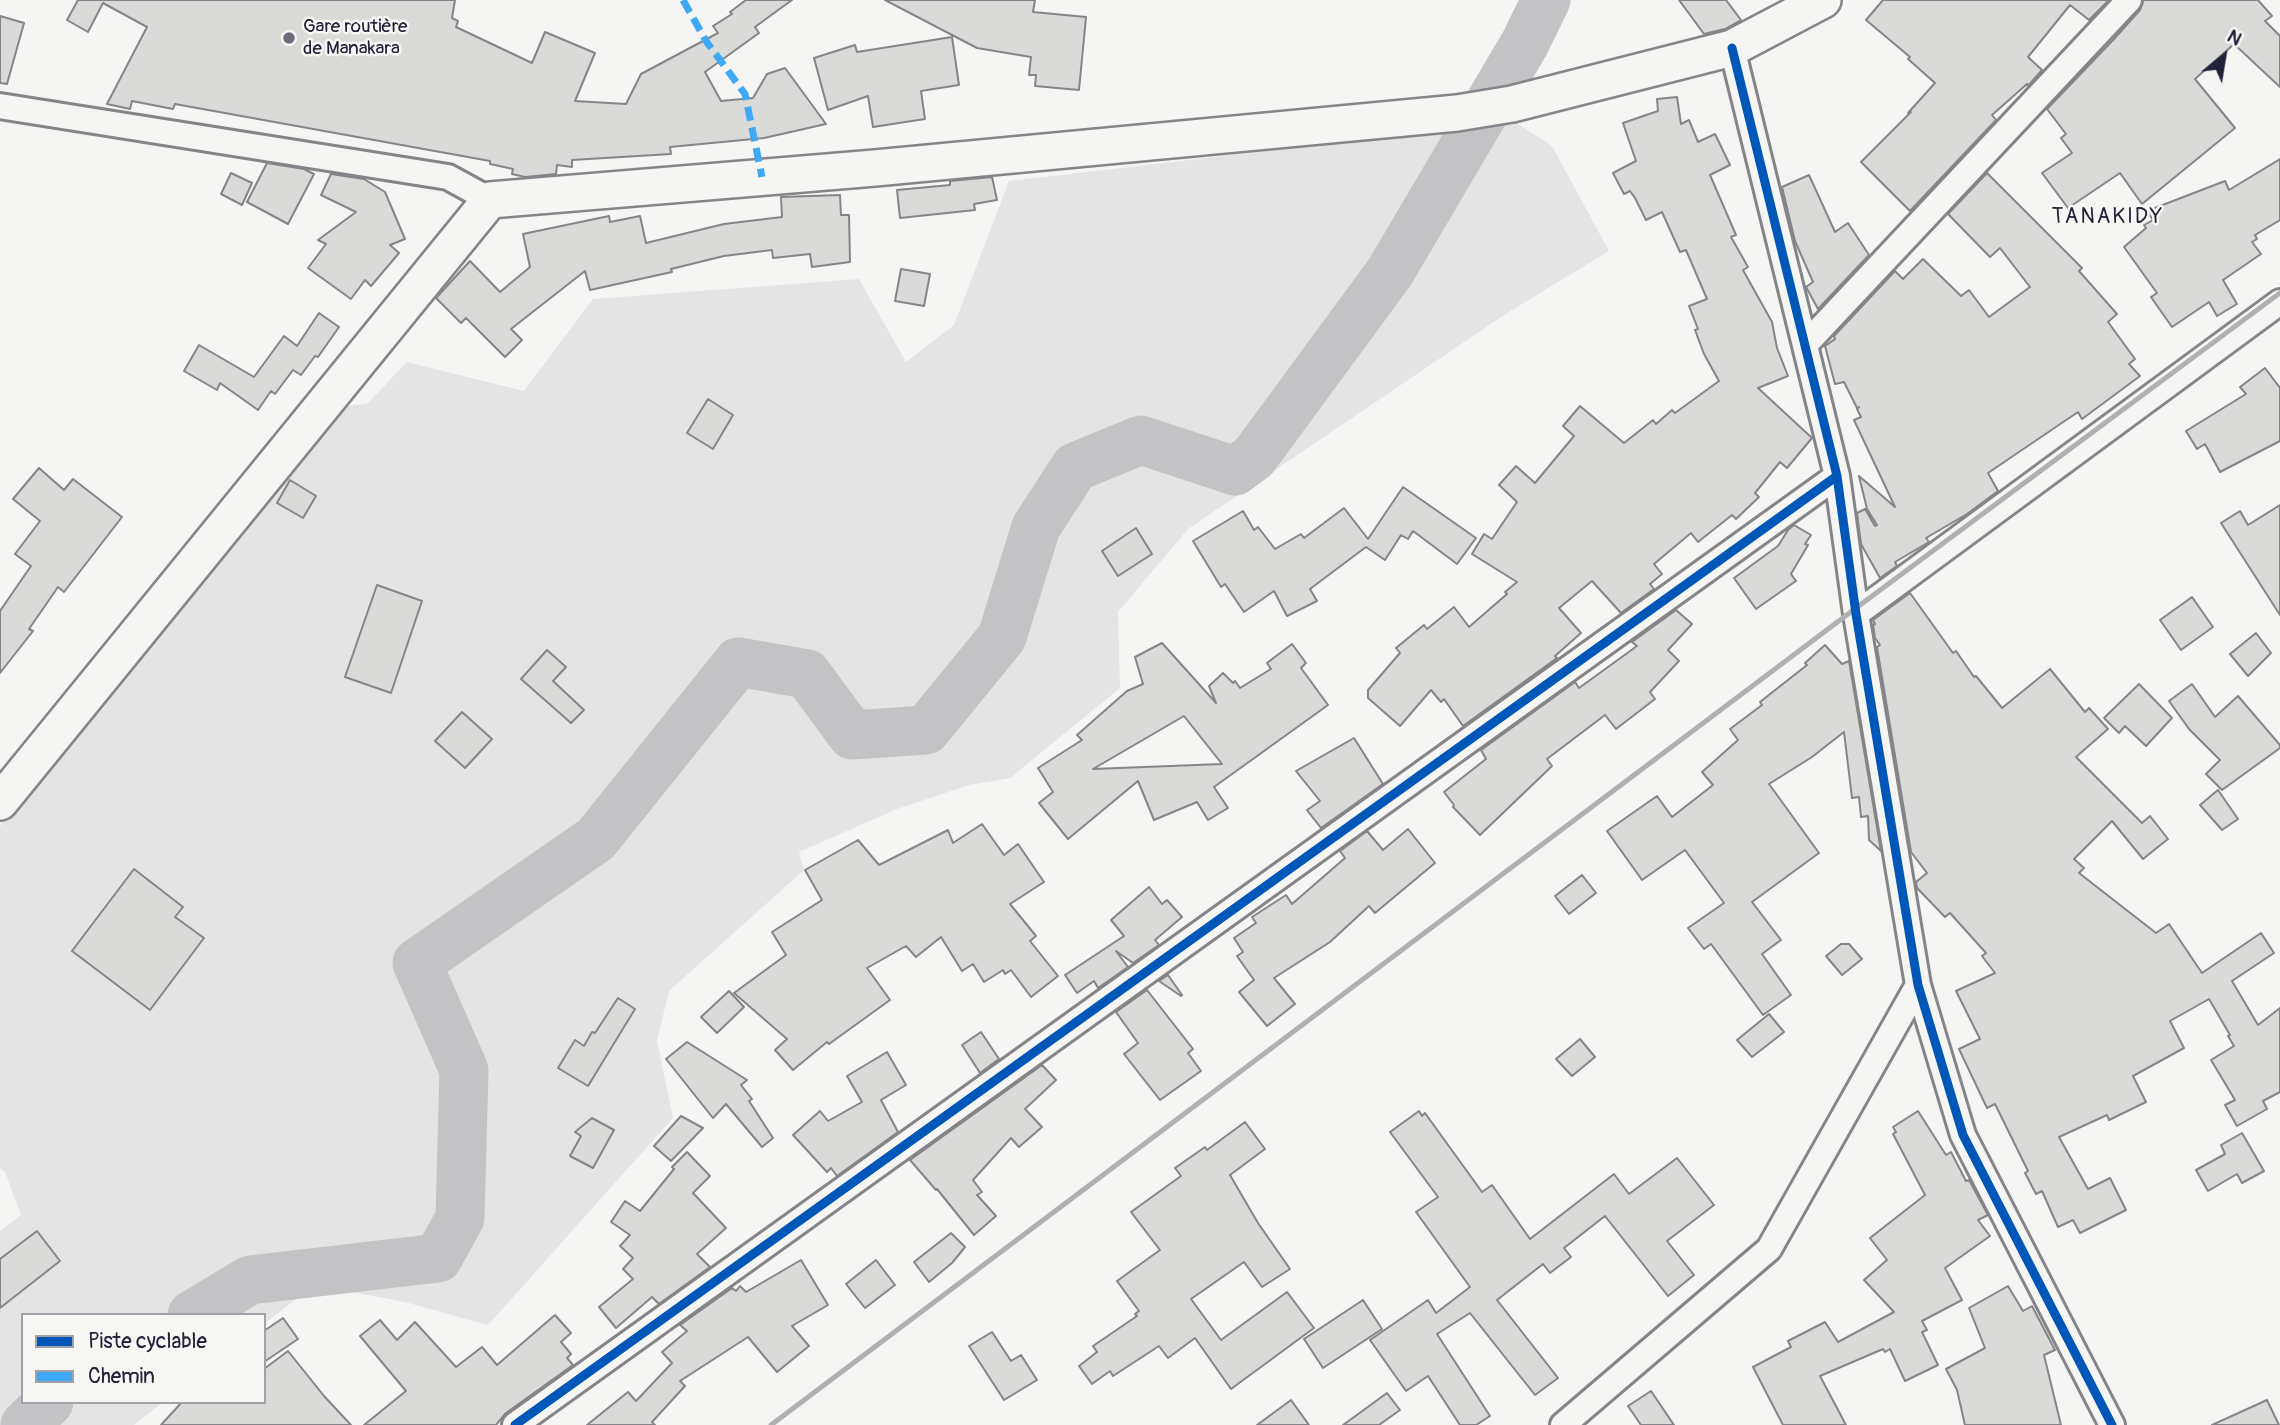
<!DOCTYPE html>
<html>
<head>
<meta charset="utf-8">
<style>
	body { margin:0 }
	#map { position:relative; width:2280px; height:1425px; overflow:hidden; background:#f5f5f3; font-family:Pangolin,sans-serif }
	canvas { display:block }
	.legend { position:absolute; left:21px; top:1313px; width:245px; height:91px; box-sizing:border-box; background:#f6f6f2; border:2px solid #a1a1a9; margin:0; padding:9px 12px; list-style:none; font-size:21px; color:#22223b }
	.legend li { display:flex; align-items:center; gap:14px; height:35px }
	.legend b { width:35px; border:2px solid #a1a1a9 }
	.north { position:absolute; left:2189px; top:21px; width:70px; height:70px; -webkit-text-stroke:5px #f6f6f2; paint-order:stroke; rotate:30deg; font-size:19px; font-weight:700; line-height:28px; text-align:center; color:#22223b }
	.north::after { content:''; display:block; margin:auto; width:24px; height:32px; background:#22223b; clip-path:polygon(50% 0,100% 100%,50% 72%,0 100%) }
</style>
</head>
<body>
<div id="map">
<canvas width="2280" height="1425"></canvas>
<ul class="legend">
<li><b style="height:9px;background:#0057b8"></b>Piste cyclable</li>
<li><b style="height:9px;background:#3fa9f5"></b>Chemin</li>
</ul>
<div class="north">N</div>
</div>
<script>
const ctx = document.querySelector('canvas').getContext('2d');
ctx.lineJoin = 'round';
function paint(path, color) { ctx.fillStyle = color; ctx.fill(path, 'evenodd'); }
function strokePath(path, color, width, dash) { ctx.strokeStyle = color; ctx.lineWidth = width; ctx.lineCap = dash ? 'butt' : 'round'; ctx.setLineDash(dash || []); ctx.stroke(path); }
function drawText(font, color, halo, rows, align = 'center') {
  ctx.font = font + ' Pangolin,sans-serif'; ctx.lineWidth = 5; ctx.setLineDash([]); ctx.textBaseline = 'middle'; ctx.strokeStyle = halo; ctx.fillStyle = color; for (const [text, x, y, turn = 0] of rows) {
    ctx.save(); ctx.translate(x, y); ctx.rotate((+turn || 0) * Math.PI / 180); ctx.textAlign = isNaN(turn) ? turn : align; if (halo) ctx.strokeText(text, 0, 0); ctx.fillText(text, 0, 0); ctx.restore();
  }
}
paint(new Path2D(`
	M1515,122L1552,146L1609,251L1507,313L1188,529L1118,612L1120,688L1010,778L969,785L897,809L799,852L804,870L669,991L657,1041L673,1118L488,1325L405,1302L314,1285L264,1324V1315H23V1402H163L134,1425H0V1231L21,1215L5,1172L0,1168V826L333,407L367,404L407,362L524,391L593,299L859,279L906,362L954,325L1009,181Z`), '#e4e4e4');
strokePath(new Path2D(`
	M192,1315L250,1280L438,1258L460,1218L464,1070L417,963L596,839L738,662L807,674L852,735L926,730L1002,637L1036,527L1075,467L1141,440L1235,471L1254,457L1390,272L1525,43L1546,0
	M25,1425L49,1402`), '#c3c3c6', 49);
const building = new Path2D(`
	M78,0H455L452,18L458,21L456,27L532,63L545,32L595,53L575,101L626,104L641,74L718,33L713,26L732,14L730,12L746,0H792L755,27L759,33L705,72L721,101L753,98L767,74L785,68L826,124L764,138L670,147L671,154L572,160V167L557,165L556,174L525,177L512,174L513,169L490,164V161L175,104L173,109L132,101L130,109L107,104L147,27L103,3L88,32L67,20Z
	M885,0H1035L1033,12L1086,17L1079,90L1035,86L1036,75H1029L1031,57L977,48Z
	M1679,0H1726L1741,20L1725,29L1704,34Z
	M1883,0H2109L2089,20L2070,5L2028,57L2042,70L2028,86L2027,84L1992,115L1996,120L1910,211L1861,162L1911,112L1908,113L1935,83L1908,59L1910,57L1866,20Z
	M2143,0H2258L2272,16L2265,21L2280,36V87L2234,44L2195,79L2235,128L2142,204L2120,173L2068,208L2042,173L2072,153L2061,138L2066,134L2047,109L2114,39L2140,10Z
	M0,16L24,23L7,84L0,83Z
	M952,37L959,85L921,91L925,119L873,127L868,96L828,110L814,58L855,45L857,52Z
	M1677,97L1681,124L1689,120L1698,142L1715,134L1730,165L1710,175L1736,235L1731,237L1748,267L1743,270L1772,322L1777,348L1788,376L1758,388L1812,438L1787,468L1780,462L1755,493L1759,497L1736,519L1732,515L1698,542L1691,533L1654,564L1662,574L1650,584L1654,589L1621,613L1592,581L1559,608L1581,633L1555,656L1557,658L1463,726L1444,699L1441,702L1431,690L1400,726L1368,698V690L1400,653L1396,648L1424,625L1427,629L1454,607L1469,627L1507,594L1505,592L1517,582L1472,554L1484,534L1492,539L1517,502L1499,485L1516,466L1535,483L1574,436L1563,426L1580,406L1624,443L1653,420L1656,424L1672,410L1675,413L1719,381L1704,354L1695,330L1698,329L1689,306L1707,299L1686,250L1680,252L1662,212L1646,220L1635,198L1630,191L1624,194L1613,173L1636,161L1623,123L1658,111L1657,99Z
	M2280,159V220L2255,235L2257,239L2252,242L2261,254L2223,280L2237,304L2217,316L2209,302L2172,327L2151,297L2157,293L2124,247L2146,228L2144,225L2153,220L2147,211L2225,181L2229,190Z
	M267,163L304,169L314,174L288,224L247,202Z
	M231,173L252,183L242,205L221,194Z
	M1987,173L2082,268L2079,271L2117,314L2108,322L2135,359L2129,364L2140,376L2082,419L2078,412L1988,473L1998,491L1967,514L1926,538L1929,542L1895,562L1897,566L1880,578L1861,544L1857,513L1865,509L1875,526L1877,525L1867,509L1859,476L1895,507L1854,420L1861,417L1857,409L1859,407L1857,408L1844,382L1835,384L1825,346L1835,339L1834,336L1895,271L1903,279L1923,259L1961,296L1969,290L1989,317L2030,287L2000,248L1990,257L1948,214Z
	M331,174L364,179L385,192L405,239L390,245L399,253L371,286L365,280L351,299L308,268L326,244L318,240L356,212L321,195Z
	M1809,175L1835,232L1848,223L1869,255L1818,309L1806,287L1813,282L1795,241L1782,187Z
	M992,177L997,200L974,204L975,210L900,218L897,190L950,185V181Z
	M840,195L841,215H849L850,262L812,267L810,254L773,258L772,250L724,256L671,269L672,272L590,290L585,271L511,329L522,340L505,357L466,318L461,323L436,298L470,261L500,292L530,267L523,234L609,216L610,222L640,216L646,243L724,224L782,217L781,197Z
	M901,269L930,274L924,306L895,301Z
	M319,313L339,327L318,357L315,356L301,375L293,370L275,394L271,391L258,410L220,383L217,390L184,371L199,345L254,377L284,336L297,346Z
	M2265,368L2280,388V441L2220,472L2205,444L2197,449L2186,431L2246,394L2240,387Z
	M708,399L733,415L713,449L687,433Z
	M39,468L64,490L73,479L122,517L64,592L58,587L29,629L33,631L0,673V611L31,566L15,554L40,521L13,499Z
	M290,480L316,496L303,518L277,503Z
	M1403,487L1476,538L1457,564L1413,531L1408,539L1401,535L1385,560L1366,547L1310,589L1317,601L1287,616L1274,591L1244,612L1225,584L1221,587L1193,541L1243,511L1254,530L1258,527L1275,549L1301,534L1304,538L1344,508L1368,539Z
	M2280,505V615L2221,523L2240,511L2248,525Z
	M1794,525L1811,535L1805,544L1808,545L1791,574L1796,581L1756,609L1734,578L1778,546L1788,530Z
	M1136,528L1152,554L1118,576L1102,551Z
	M377,585L422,601L391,693L345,677Z
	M1910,593L1953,653L1956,651L1974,677L1976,676L2002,708L2050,669L2085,712L2089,708L2108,729L2076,757L2142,823L2150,816L2168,839L2143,859L2112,821L2074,859L2084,868L2079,873L2156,933L2169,924L2202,973L2261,933L2274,953L2232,981L2258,1025L2280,1008V1092L2263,1101L2267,1109L2237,1126L2225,1105L2235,1100L2211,1060L2234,1046L2228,1036L2230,1035L2209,999L2170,1021L2184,1048L2133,1076L2146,1102L2109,1120L2107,1115L2059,1137L2088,1189L2110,1178L2126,1210L2080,1233L2073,1220L2058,1227L2042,1191L2036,1194L2025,1173L2028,1171L1995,1104L1987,1108L1959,1049L1980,1039L1956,991L1995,973L1982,956L1986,953L1950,913L1945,917L1917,888L1916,882L1927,873L1911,852L1877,647L1880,645L1875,638L1873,625L1875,624L1873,620Z
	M2192,597L2213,627L2181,650L2160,620Z
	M1676,610L1692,624L1668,650L1679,661L1650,692L1655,699L1616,729L1605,715L1547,759L1552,766L1480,835L1453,807L1454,805L1444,792L1486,759L1481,750L1575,682L1579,688L1637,646L1632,642Z
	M2256,633L2271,653L2248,676L2230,654Z
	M1162,643L1216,703L1209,686L1223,673L1233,683L1235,681L1240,688L1271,669L1267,663L1292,644L1306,663L1301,668L1328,705L1214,787L1228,808L1208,820L1197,802L1154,820L1138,781L1068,839L1039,803L1053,792L1038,768L1082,740L1077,735L1127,691L1143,684L1135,657ZM1184,716L1222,764L1093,769Z
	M1825,645L1842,664L1849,661L1881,851L1869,840L1868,816L1861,817L1859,797L1852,798L1844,732L1812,757L1769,784L1819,853L1752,902L1781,940L1762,954L1791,995L1763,1015L1711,944L1704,949L1688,928L1724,903L1685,850L1642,880L1607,831L1657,796L1672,817L1713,785L1702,772L1738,740L1730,729L1762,705L1760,702L1807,665L1805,663Z
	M547,650L566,667L553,681L584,710L571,723L521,679Z
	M2139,684L2172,718L2146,746L2125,726L2119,733L2104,718Z
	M2192,684L2215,717L2238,696L2280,745V748L2222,790L2206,774L2220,760L2189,729L2169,701Z
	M462,712L492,739L465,768L435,741Z
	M1354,738L1383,784L1321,828L1307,810L1320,801L1296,771Z
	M2218,790L2238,819L2222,830L2200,805Z
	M982,824L1004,855L1018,844L1044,882L1010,904L1036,936L1030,941L1058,976L1031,997L1011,970L1005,974L1003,970L984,982L973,964L962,971L941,937L916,957L906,946L867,968L890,1000L829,1044L827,1042L793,1070L775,1050L787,1039L734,993L786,955L772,932L822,900L805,870L858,840L879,865L948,830L953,843Z
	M1408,829L1435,863L1375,913L1369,906L1330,942L1274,978L1295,1004L1267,1026L1239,992L1254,980L1237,956L1243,952L1234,938L1256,923L1252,917L1286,895L1292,904L1345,858L1340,851L1367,831L1383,850Z
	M134,869L183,907L175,917L204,938L150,1010L72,951Z
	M1582,875L1596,893L1569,914L1555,896Z
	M1149,887L1162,904L1167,900L1182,917L1155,940L1159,945L1133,963L1116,951L1128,967L1098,988L1094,981L1077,993L1065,975L1124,936L1111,920Z
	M1841,944H1849L1862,959L1842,975L1826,956Z
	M1168,975L1182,995L1181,996L1159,981Z
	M1147,990L1193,1049L1188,1053L1201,1071L1160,1100L1124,1054L1138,1043L1116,1012Z
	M729,991L744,1007L717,1033L701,1017Z
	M618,998L635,1009L588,1086L558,1068L575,1040L584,1046L592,1032L595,1033Z
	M1769,1014L1784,1032L1752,1057L1737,1040Z
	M981,1032L999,1059L980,1073L962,1045Z
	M1580,1039L1595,1057L1572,1076L1556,1059Z
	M687,1042L747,1080L741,1085L752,1099L749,1101L773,1138L762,1147L726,1104L713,1118L666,1059Z
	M887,1052L906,1085L881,1100L898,1132L837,1176L831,1168L827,1172L793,1135L820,1111L828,1121L862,1102L847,1076Z
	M1042,1065L1056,1080L1025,1109L1042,1127L1019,1147L1011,1138L973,1180L982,1192L977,1195L996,1216L974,1235L937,1189L936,1190L910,1160Z
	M1419,1111L1422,1116L1425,1113L1482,1192L1492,1185L1530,1239L1614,1174L1629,1194L1677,1158L1714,1205L1667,1241L1694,1275L1668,1296L1605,1216L1564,1248L1571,1257L1550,1273L1543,1264L1497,1300L1558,1378L1535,1395L1470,1313L1437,1334L1490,1416L1476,1425H1460L1428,1376L1406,1391L1370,1340L1428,1300L1436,1313L1470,1287L1416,1212L1438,1197L1390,1132Z
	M1918,1111L1946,1155L1951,1152L1966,1181L1969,1180L1988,1215L1978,1220L1990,1236L1945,1268L1962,1300L1922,1321L1927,1330L1922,1332L1938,1365L1905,1381L1890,1349L1885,1352L1883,1349L1820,1376L1846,1425H1783L1753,1367L1791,1347L1788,1341L1825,1322L1838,1342L1894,1312L1864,1280L1887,1260L1870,1238L1925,1195L1893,1134L1896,1132L1893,1127Z
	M681,1116L703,1128L671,1161L654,1146Z
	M592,1118L614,1130L593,1168L570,1156L581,1136L575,1132Z
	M1245,1122L1265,1149L1230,1175L1258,1223L1290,1269L1262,1287L1244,1262L1191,1299L1221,1340L1287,1292L1314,1328L1231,1389L1195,1338L1168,1358L1159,1346L1113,1376L1110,1371L1092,1384L1079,1366L1097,1352L1093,1346L1137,1316L1135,1314L1139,1311L1117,1281L1160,1250L1131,1212L1181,1176L1175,1168L1205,1147L1207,1150Z
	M2242,1133L2264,1171L2242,1183L2237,1174L2208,1191L2196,1170L2225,1154L2221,1145Z
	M687,1152L710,1176L693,1193L726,1228L697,1254L710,1267L659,1304L652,1297L616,1328L599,1307L633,1279L623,1269L633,1258L620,1246L630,1235L611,1222L625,1201L640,1211L674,1169L672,1167Z
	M37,1231L60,1261L0,1308V1259Z
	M951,1233L965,1247L952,1263L929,1282L914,1262Z
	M801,1260L828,1305L792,1326L809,1346L777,1372L748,1337L680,1381L685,1386L652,1422L655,1425H587L628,1392L636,1401L672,1363L662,1352L687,1331L680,1325L732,1288L736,1291L740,1286L746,1292Z
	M876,1260L895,1285L865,1308L846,1284Z
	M2008,1286L2023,1311L2032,1306L2055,1350L2044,1355L2061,1425H1965L1957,1390L1946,1369L1985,1348L1969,1308Z
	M1363,1300L1382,1329L1323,1368L1304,1339Z
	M555,1315L571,1333L561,1342L571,1354L567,1358L573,1365L506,1413L496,1425H364L406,1391L360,1336L380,1320L397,1340L415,1322L456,1367L482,1347L497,1365Z
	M283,1318L298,1339L264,1362V1331Z
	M992,1332L1011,1361L1021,1355L1037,1380L1004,1400L969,1346Z
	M288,1351L324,1396L351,1425H161L182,1402H264V1369Z
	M1651,1391L1674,1425H1641L1628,1406Z
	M1387,1393L1400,1410L1379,1425H1343Z
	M1291,1400L1309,1425H1257Z
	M2267,1400L2279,1425H2212Z`);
paint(building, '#dadad9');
strokePath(building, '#858589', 2);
const street = new Path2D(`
	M1732,48L1837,476L1856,614L1918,985L1963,1135L2112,1425
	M0,106L448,177L490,200
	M1805,345L2129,0
	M1856,614L2280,302
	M515,1425L1837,476
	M1563,1425L1769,1249L1918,985`);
const secondary = new Path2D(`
	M0,802L490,200L875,168L1457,113L1512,104L1732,48L1823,0`);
strokePath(street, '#858589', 30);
strokePath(secondary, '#858589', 40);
strokePath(street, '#f5f5f3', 24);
strokePath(secondary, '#f5f5f3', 35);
strokePath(new Path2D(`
	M771,1425L1856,608L2280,293`), '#b0b0b2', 5);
strokePath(new Path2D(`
	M683,0L706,41L745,94L762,177`), '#3fa9f5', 7, [14, 7]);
strokePath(new Path2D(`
	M1732,48L1837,476L1856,614L1918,985L1963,1135L2112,1425
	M515,1425L1837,476`), '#0057b8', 9);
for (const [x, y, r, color] of [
	[289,38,7,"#6c6c7b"]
]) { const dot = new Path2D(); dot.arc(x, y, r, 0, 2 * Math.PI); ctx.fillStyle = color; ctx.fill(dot); strokePath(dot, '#f6f6f2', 2.5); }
drawText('19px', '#22223b', '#f6f6f2', [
	["Gare routière",303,27],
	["de Manakara",303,49]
], 'left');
ctx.letterSpacing = '2px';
drawText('21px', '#22223b', '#f6f6f2', [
	["TANAKIDY",2108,218]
]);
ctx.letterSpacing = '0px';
</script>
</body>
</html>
